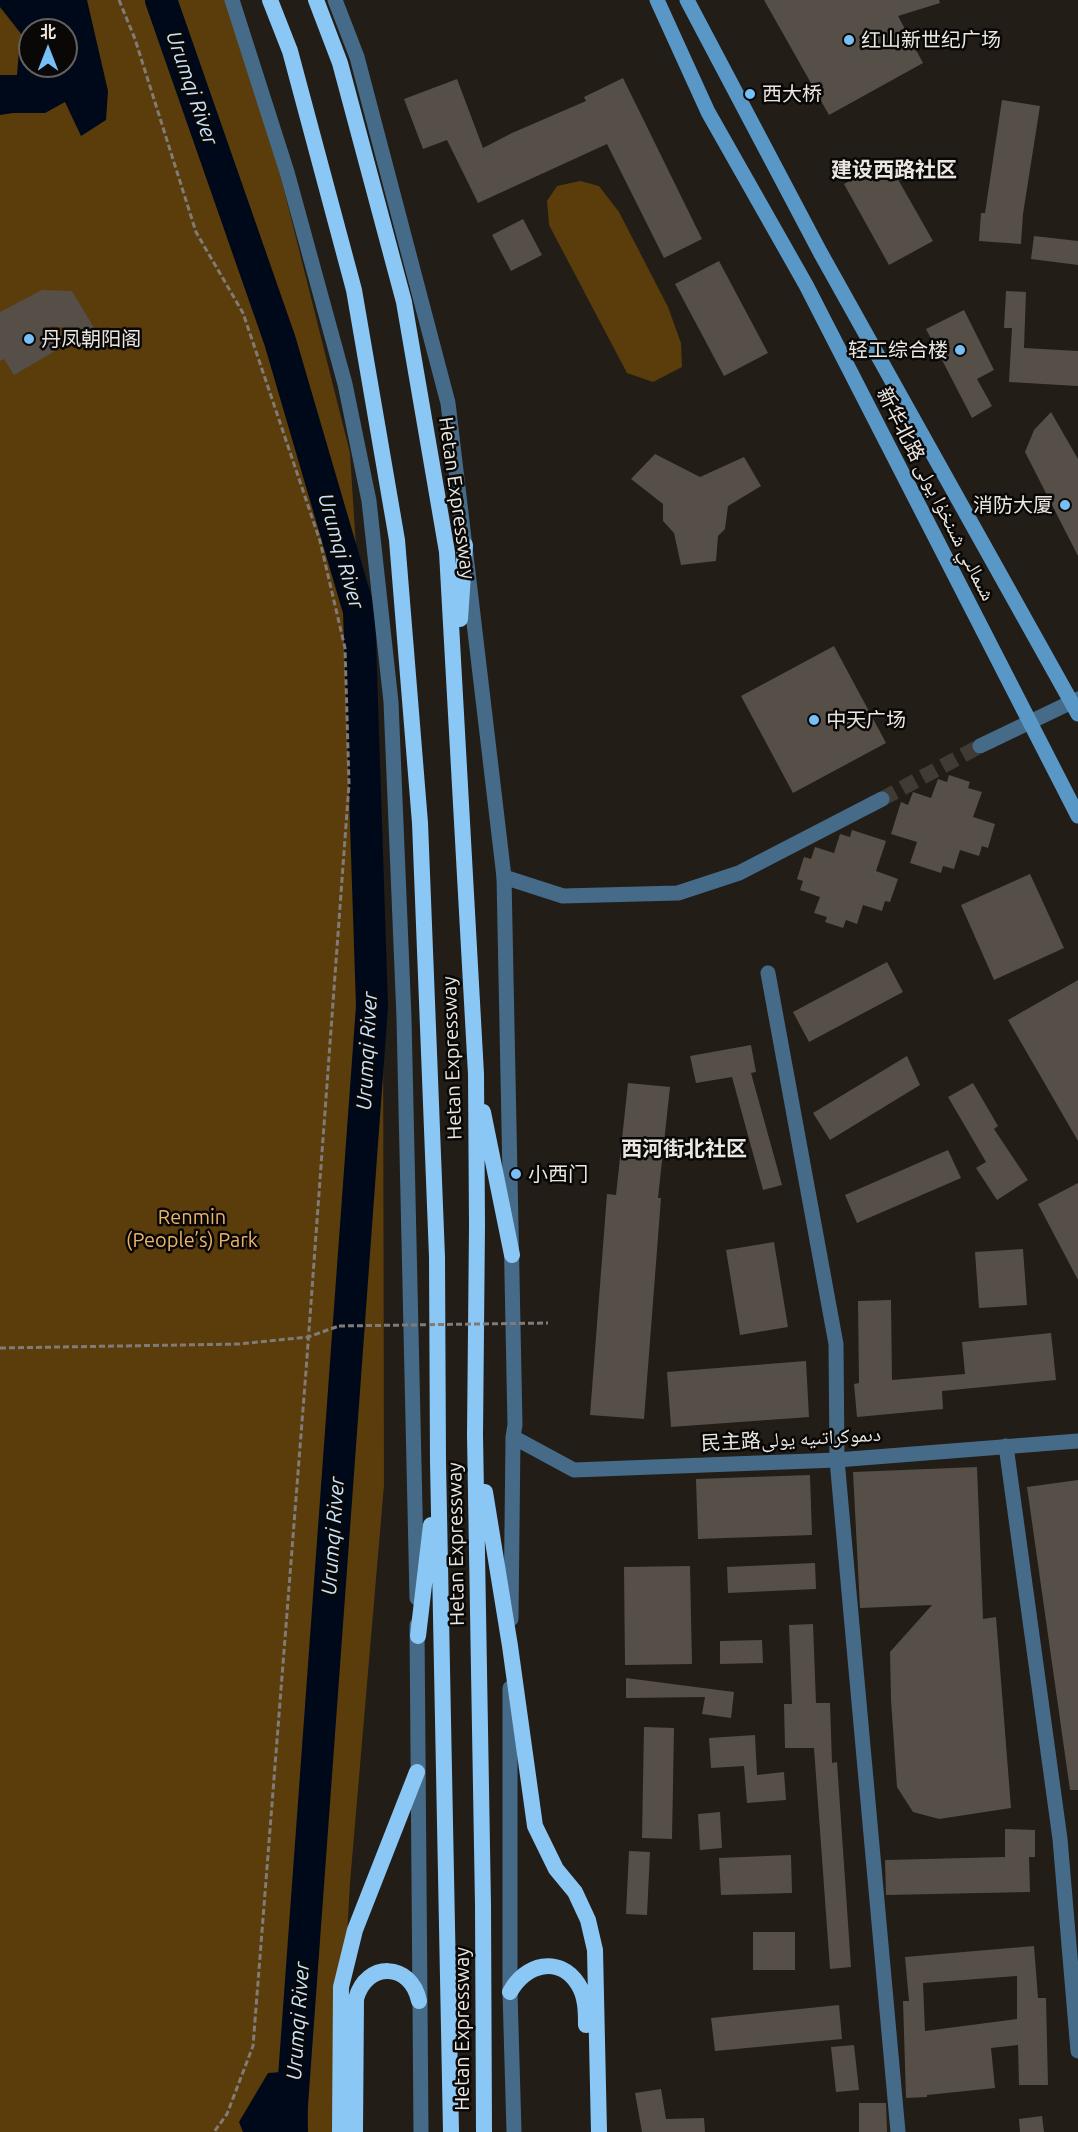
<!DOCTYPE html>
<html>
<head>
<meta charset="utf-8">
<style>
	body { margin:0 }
	#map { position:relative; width:1078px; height:2132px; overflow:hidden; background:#221d17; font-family:Ubuntu,"Noto Sans SC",sans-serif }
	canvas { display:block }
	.north { position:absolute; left:18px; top:18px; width:60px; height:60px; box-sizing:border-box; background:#0a0806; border:2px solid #64615e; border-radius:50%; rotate:0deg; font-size:16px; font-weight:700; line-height:24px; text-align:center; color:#eae7e2 }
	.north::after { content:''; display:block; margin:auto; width:21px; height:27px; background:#77c0f7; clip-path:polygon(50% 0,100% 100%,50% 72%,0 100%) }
</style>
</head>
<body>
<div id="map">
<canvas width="1078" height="2132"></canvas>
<div class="north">北</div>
</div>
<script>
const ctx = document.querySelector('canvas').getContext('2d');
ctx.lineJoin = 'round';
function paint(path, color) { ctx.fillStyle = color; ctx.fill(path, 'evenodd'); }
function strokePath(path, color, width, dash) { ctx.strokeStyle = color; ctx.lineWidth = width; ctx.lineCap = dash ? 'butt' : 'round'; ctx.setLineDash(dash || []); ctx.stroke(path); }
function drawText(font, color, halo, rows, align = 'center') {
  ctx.font = font + ' Ubuntu,"Noto Naskh Arabic","Noto Sans SC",sans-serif'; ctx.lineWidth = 5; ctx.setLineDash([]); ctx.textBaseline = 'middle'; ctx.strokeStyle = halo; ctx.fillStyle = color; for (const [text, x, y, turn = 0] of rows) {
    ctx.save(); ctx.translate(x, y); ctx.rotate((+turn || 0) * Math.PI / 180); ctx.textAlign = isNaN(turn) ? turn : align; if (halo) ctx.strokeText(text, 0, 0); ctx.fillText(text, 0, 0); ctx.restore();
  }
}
paint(new Path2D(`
	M0,0H231L272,142L350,453L383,972L384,1485L350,1883L336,2132H0ZM30,30H66V66H30Z
	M580,181L599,186L619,212L668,307L681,343L682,367L653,382L627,373L549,225L547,201L557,186Z`), '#5b3c0b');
paint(new Path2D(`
	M0,0H87L108,91L106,120L81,136L65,102L45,113H13L0,115V75H17L19,50L26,40L0,7ZM30,30H66V66H30Z
	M296,2071L307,2074L308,2132H243L239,2122L268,2073Z`), '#00091a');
strokePath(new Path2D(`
	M161,0L280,341L359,611L372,1006L290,2132`), '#00091a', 32);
paint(new Path2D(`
	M764,0H939L940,3L898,16L923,63L829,115Z
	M623,78L702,239L664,258L607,144L478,203L447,140L423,149L404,99L457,79L483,148L512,133L586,101L584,97Z
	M1002,100L1040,106L1023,214L1021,244L979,241L981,213H985Z
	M887,160L933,241L889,265L844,184Z
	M523,219L542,255L511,271L492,235Z
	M1034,236L1078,241V265L1031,259Z
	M719,261L768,353L724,376L675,284Z
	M42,290L72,291L96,331L50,326L62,347L14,375L4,359L0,361V312Z
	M1006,291L1026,292L1024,348L1078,351V386L1009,382L1012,328H1004Z
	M964,310L994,370L977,379L992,406L972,418L926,329Z
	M1051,412L1078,459V556L1025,452L1034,430Z
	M655,454L700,477L744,457L761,486L728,506L725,529L718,536L716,561L681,565L674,533L663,521V504L631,479Z
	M834,646L886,743L793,793L741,696Z
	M949,775L970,782L968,788L982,792L973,817L995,824L988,848L982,846L979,856L960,850L954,869L943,866L941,873L910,863L917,842L891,834L901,802L908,805L913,792L931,798L938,779L947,782Z
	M852,830L886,841L876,871L898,879L890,902L885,901L882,911L863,905L857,924L846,920L843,928L825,922L827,917L814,913L820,897L800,890L803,881L797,879L804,857L811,859L815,847L834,853L840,834L850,837Z
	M1030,874L1064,948L994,980L961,905Z
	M887,962L903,992L809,1042L793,1012Z
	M1078,980V1141L1008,1020Z
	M751,1045L756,1072L751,1073L782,1185L763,1190L732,1077L696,1083L690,1056Z
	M907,1056L920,1085L830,1140L813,1113Z
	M628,1083L670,1087L658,1198H661L644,1419L590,1415L607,1194L616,1195Z
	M973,1083L998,1126L994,1129L1028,1180L997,1200L976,1168L986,1162L948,1097Z
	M948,1150L961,1178L857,1223L845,1195Z
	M1078,1183V1280L1038,1204Z
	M774,1242L788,1327L740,1335L726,1250Z
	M1023,1249L1027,1305L979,1308L975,1252Z
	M891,1300L892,1380L965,1374L962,1342L1051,1333L1056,1380L942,1391L943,1409L857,1417L854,1384L859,1383L858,1301Z
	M806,1361L809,1417L671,1427L667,1372Z
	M977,1467L983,1619L996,1617L1011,1808L939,1819L913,1812L897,1787L891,1700L890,1652L932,1605L860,1608L853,1472Z
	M810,1475L812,1535L698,1539L696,1479Z
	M1078,1480V1790H1070L1027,1487Z
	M815,1563L816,1589L728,1593L727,1567Z
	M690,1566L692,1664L625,1665L624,1567Z
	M813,1624L816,1703H830L832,1763L837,1762L851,1967L830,1969L814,1748H785L784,1704H792L789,1625Z
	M762,1640L763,1663L720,1664V1641Z
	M626,1678L734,1692L731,1718L702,1714L705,1697L626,1698Z
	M644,1727L674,1728L672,1839L642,1838Z
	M755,1735L757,1775L784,1772L786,1800L747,1803L744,1766L711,1768L709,1738Z
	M720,1812L722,1848L700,1850L698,1814Z
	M1005,1829L1035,1830V1857H1029L1030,1892L886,1895L885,1860L1005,1857Z
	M629,1851L650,1852L647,1915L626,1914Z
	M791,1855L792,1893L721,1895L719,1858Z
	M753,1932H795V1970H753Z
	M1034,1946L1038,1998H1046L1048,2085H1019L1018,2045L991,2048L995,2088L927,2095V2097L906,2098L903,2001H909L905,1957ZM1017,1976V2019L925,2031L923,1983Z
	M839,2005L842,2039L715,2051L711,2018Z
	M854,2045L859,2090L836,2092L831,2047Z
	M661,2089L666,2119L704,2118L705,2132H642L635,2093Z
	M859,2103H886L887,2132H859Z
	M1042,2116L1044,2132H1020L1019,2119Z`), '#554f48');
strokePath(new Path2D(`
	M882,799L980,746`), '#403b35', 15, [15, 8]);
strokePath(new Path2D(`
	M119,0L135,39L196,232L243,313L320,541L345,648L349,784L306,1371L253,2046L227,2114L214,2132
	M0,1348L239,1344L308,1337L339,1326`), '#807b76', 3, [6, 3]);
strokePath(new Path2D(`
	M980,746L1078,699
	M504,877L563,896L678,893L739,873L882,799
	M768,973L836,1344L837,1460L898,2132
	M1006,1446L1060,1839L1078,2051`), '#456b89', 15);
strokePath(new Path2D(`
	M232,0L287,172L345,384L369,501L391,702L404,1018L417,1598
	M335,0L357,57L448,403L504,877L515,1425L513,1437L511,1619
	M513,1437L574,1470L837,1460L1078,1441
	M417,1625L421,2132
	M510,1688V1992L514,2132`), '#456b89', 15);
strokePath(new Path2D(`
	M657,0L708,112L806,285L1078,816
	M687,0L820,252L1078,714`), '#5997c7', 15);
strokePath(new Path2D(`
	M270,0L290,51L354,290L397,540L420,823L437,1257L438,1462L451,2132
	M316,0L340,63L404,302L447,552L476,1074L477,1225L475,1435L483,1905L484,2132
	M460,619L465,545
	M483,1112L512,1255
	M485,1492L510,1646L535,1826L556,1869L575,1892L588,1920L595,1950L599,2132
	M418,1636L431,1525
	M510,1992C525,1964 559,1955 578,1984C586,1996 586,2012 586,2025
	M340,2132L341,1987L355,1930L417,1772
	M355,2132L356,1999C366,1961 411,1962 419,2001`), '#8bc7f4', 16);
strokePath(new Path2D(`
	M339,1326L548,1323`), '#807b76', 3, [6, 3]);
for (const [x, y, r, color] of [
	[849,40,6,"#77c0f7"],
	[750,94,6,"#77c0f7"],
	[29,339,6,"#77c0f7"],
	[960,350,6,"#77c0f7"],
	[1065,505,6,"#77c0f7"],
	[814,720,6,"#77c0f7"],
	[516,1174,6,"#77c0f7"]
]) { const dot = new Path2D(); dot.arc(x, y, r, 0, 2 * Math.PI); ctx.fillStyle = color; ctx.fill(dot); strokePath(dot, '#0a0806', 2); }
drawText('20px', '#eae7e2', '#0a0806', [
	["红山新世纪广场",861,40],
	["西大桥",762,94],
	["丹凤朝阳阁",41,339],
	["轻工综合楼",948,350,"right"],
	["消防大厦",1053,505,"right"],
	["中天广场",826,720],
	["小西门",528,1174]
], 'left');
drawText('20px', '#eae7e2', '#0a0806', [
	["新华北路 شىمالىي شىنخۇا يولى",936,494,63],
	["Hetan Expressway",457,498,82],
	["Hetan Expressway",452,1058,-92],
	["民主路دىموكراتىيە يولى",791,1439,-3],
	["Hetan Expressway",456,1544,-91],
	["Hetan Expressway",462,2029,-90]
]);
drawText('20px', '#ebb46b', '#0a0806', [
	["Renmin",192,1217],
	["(People’s) Park",192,1240]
]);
drawText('italic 21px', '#c7e4fb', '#0a0806', [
	["Urumqi River",192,88,71],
	["Urumqi River",341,551,74],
	["Urumqi River",367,1051,-87],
	["Urumqi River",333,1536,-86],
	["Urumqi River",298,2021,-86]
]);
drawText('bold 21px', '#eae7e2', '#0a0806', [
	["建设西路社区",894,170],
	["西河街北社区",684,1149]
]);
</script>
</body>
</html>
